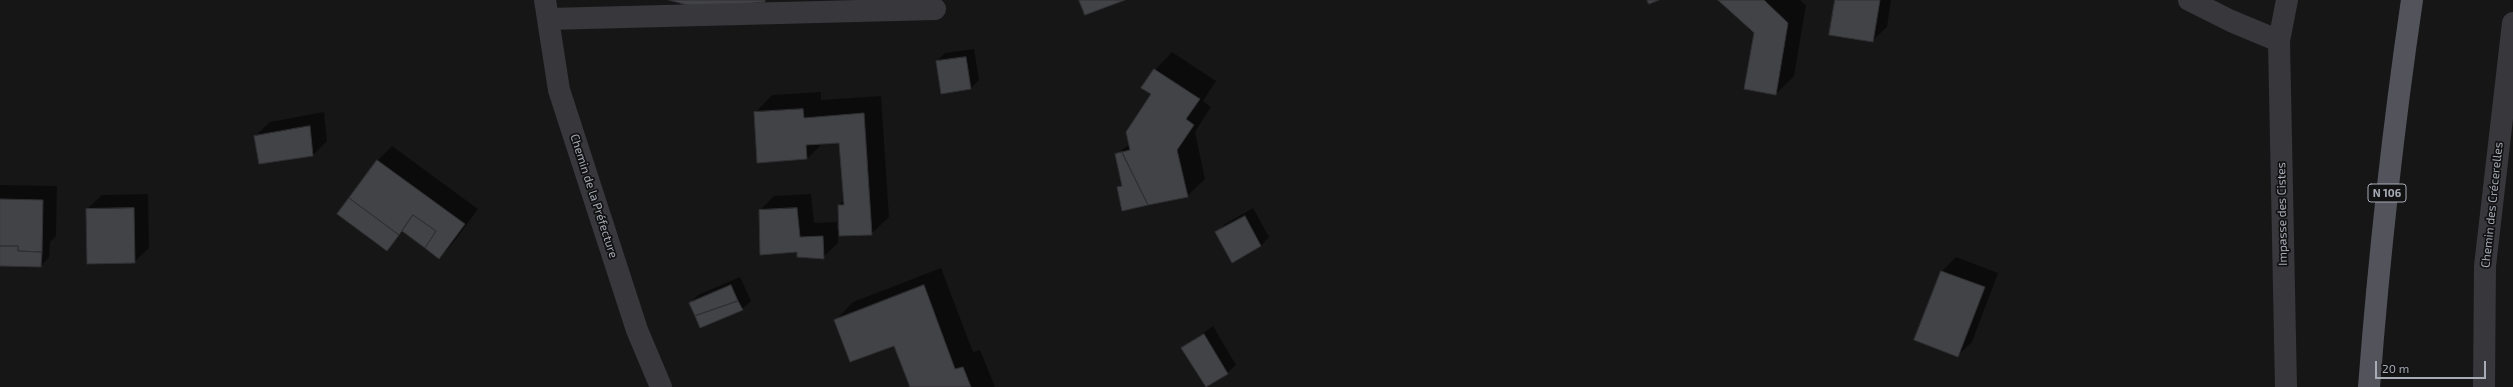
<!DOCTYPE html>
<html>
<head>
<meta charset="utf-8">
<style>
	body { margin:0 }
	#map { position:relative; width:2513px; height:387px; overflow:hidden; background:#161617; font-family:"Exo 2",sans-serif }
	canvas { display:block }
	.scale { position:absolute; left:2375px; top:361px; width:111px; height:18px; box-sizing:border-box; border:2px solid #a8acb7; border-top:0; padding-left:5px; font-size:12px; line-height:14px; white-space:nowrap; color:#a8acb7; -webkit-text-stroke:3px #111112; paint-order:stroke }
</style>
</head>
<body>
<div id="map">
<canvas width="2513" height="387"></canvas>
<div class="scale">20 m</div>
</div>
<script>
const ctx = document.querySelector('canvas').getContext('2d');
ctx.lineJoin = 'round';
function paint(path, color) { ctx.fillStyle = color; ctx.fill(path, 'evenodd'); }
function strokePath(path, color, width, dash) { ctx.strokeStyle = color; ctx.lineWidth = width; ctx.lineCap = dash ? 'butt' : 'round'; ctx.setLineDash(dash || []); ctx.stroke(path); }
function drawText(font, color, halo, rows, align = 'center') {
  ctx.font = font + ' "Exo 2",sans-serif'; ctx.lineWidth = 3.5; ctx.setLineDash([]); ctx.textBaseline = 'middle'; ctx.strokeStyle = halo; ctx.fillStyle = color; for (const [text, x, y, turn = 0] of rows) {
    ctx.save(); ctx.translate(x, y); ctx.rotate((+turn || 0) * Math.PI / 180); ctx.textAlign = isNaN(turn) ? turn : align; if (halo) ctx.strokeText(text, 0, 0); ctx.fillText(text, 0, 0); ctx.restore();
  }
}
paint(new Path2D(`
	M1719,0H1800L1806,5L1794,76L1776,94L1755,32Z
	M1836,0H1891L1887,27L1872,41Z
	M974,49L979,80L971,88L937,61L945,53Z
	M1172,52L1216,81L1203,101L1211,107L1195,132L1205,179L1187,196L1123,210L1118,188L1123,183L1116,154L1130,144L1152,94L1155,70Z
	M821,92V100L881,96L889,217L871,234L838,235V243L823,257L799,251L760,210L774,196L811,194L814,223L837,222V229H839V205L844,200L840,142L823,143L807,159L755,113L772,95Z
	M324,112L327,141L313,155L255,136L270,122Z
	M392,146L478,209L453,243L439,258L403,231L387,249L339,214L378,160Z
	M0,185L57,186L56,236L50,242L49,257L41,266L0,265Z
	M148,194L149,248L134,262L87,209L102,195Z
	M1253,208L1269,237L1261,246L1217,232L1225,224Z
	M1956,257L1998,273L1972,342L1957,356L1942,271Z
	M941,268L973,352L980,350L995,387H911L894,345L836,320L853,302Z
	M740,277L751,301L742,309L690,303L698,295Z
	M1213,326L1236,365L1227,373L1183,348Z`), '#0007');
const building = new Path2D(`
	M669,0H765V2L698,8Z
	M1079,0H1125L1085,15Z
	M1647,0H1659L1649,4Z
	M1718,0H1764L1788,23L1776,95L1744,89L1754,33Z
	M1835,0H1880L1873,42L1829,35Z
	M966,57L971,89L941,94L936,61Z
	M1154,69L1200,99L1186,119L1194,125L1177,150L1188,197L1148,205L1122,152L1130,150L1126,132L1151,94L1141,88Z
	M803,109L804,118L864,113L872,235L839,236L838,205H844L839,143L806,145L807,159L757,163L754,112Z
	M310,126L313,156L259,164L254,136Z
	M1122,152L1123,155L1148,205L1122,211L1117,187L1122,186L1115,154Z
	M377,160L465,224L439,259L425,248L436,231L413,215L399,235L349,198Z
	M349,198L399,235L387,251L337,214Z
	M0,199L43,200L42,252L18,251V246H0Z
	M134,208L135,263L87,264L86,209Z
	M797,208L800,237L823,236L824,259L797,257V252L760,255L759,210Z
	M413,215L436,231L425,248L402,231Z
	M1245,216L1261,246L1232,263L1215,232Z
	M0,246H18V251L42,252L41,267L0,266Z
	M1941,271L1985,287L1958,357L1914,340Z
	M731,285L738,301L695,316L689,303Z
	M924,285L955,369L963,367L971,387H910L894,346L850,362L834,320Z
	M738,301L743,310L700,328L695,316Z
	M1204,334L1228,374L1206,387L1181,348Z`);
paint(building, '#424347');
strokePath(building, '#303033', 1);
strokePath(new Path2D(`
	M545,0L559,90L637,330L661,387
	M2189,0L2231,21L2279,41L2286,387
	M548,19L935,9
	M2279,41L2287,0
	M2484,387L2485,266L2513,23`), '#37373c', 22);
strokePath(new Path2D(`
	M2369,387C2379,257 2393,129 2412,0`), '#53545b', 22);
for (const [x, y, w] of [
	[2387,193,38]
]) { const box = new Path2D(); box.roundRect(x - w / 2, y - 9, w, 18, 3); ctx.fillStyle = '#111112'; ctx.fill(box); strokePath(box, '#a8acb7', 1); }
drawText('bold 11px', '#a8acb7', null, [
	["N 106",2387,193]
]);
drawText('12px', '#a8acb7', '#111112', [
	["Chemin de la Préfecture",594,196,72],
	["Chemin des Crécerelles",2492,205,-84],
	["Impasse des Cistes",2282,214,-91]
]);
</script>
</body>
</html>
